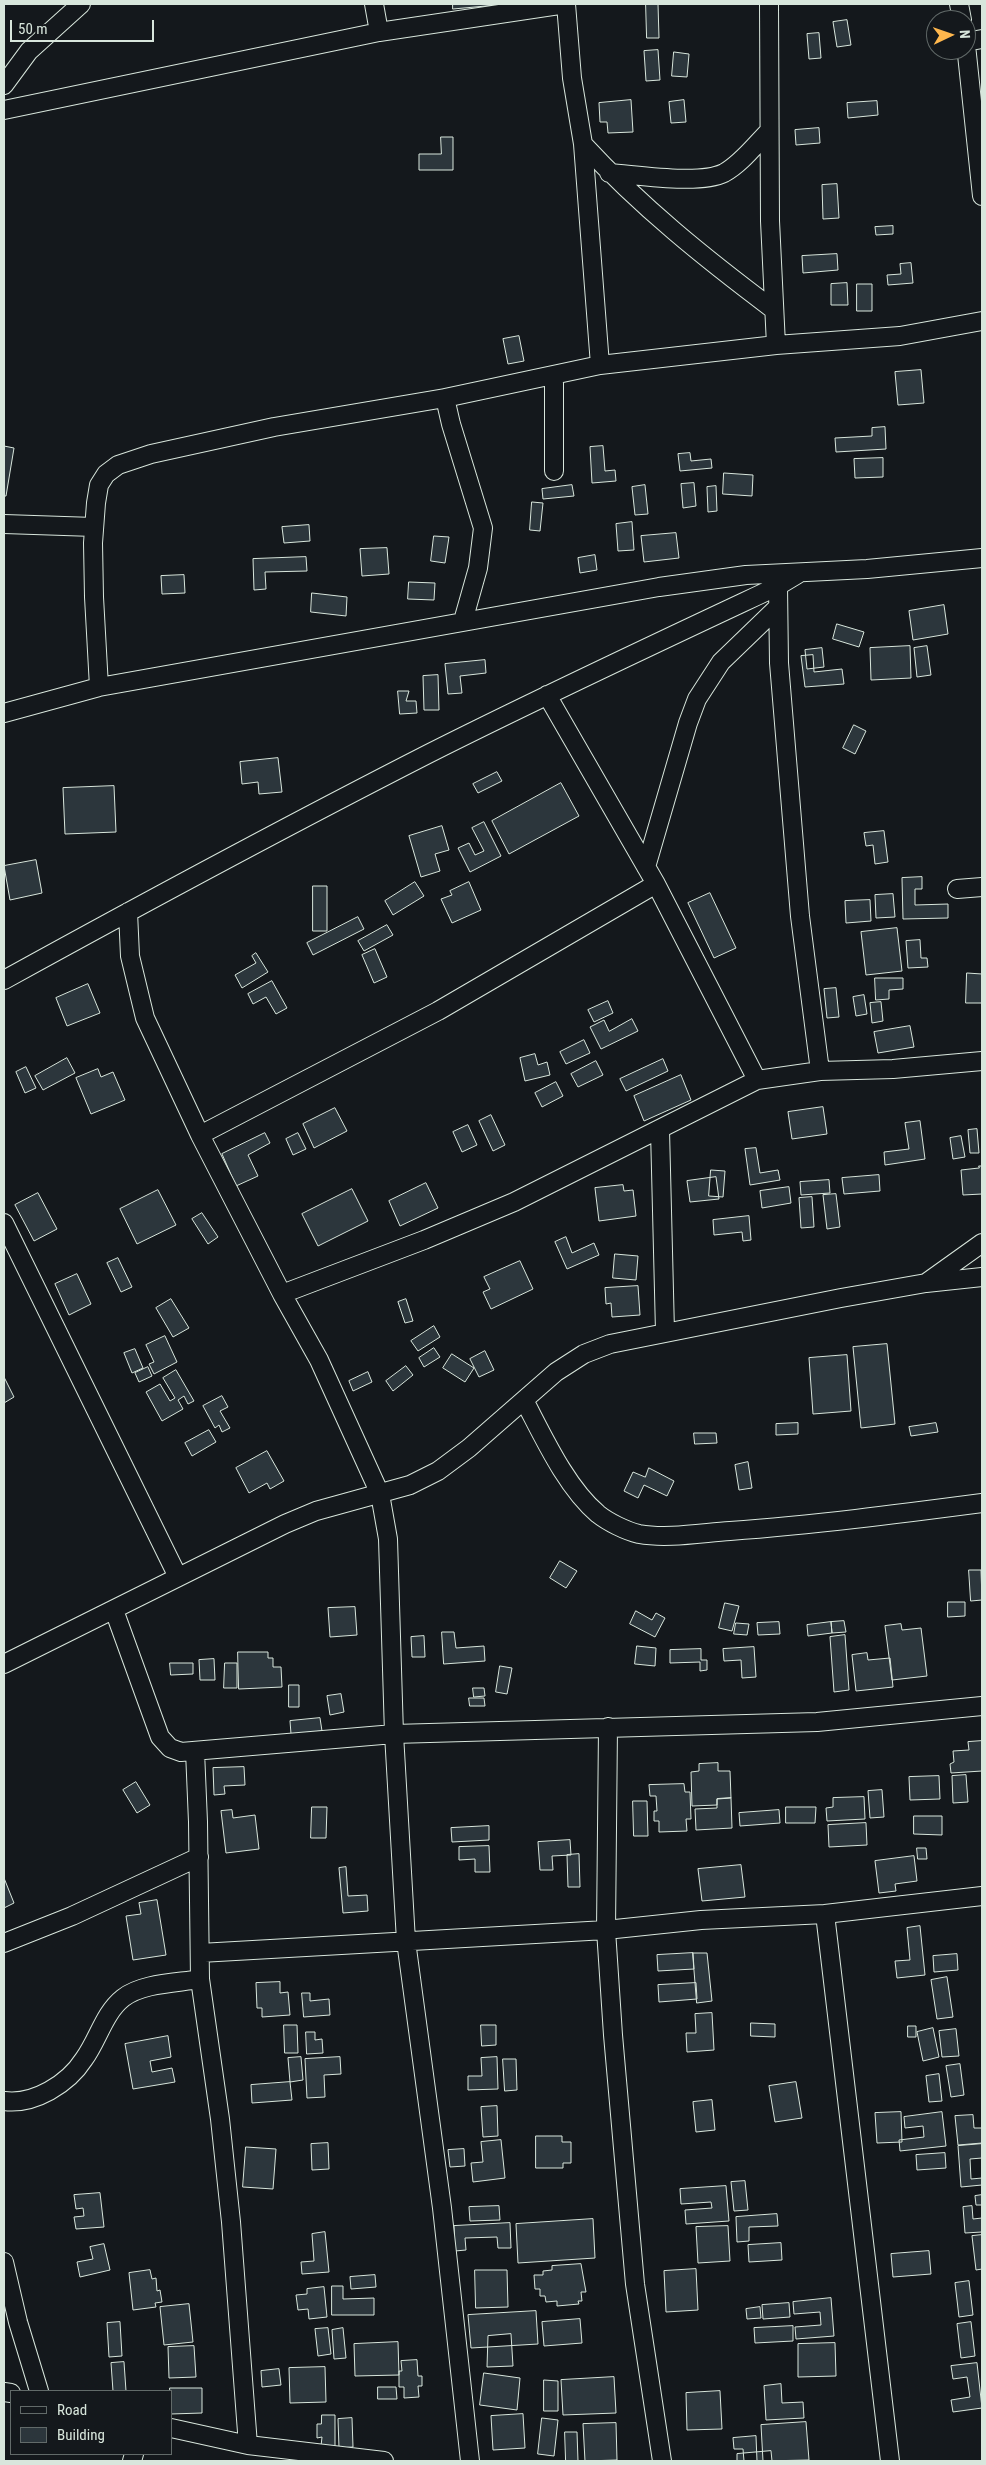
<!DOCTYPE html>
<html>
<head>
<meta charset="utf-8">
<style>
	body { margin:0 }
	#map { position:relative; width:986px; height:2465px; overflow:hidden; background:#14181c; font-family:"Roboto Condensed",sans-serif }
	canvas { display:block }
	.frame { position:absolute; inset:0; border:5px solid #d8e6dc; pointer-events:none }
	.legend { position:absolute; left:10px; top:2390px; width:162px; height:65px; box-sizing:border-box; background:#14181c; border:1px solid #626a69; margin:0; padding:6px 9px; list-style:none; font-size:15px; color:#d8e6dc }
	.legend li { display:flex; align-items:center; gap:10px; height:25px }
	.legend b { width:25px; border:1px solid #626a69 }
	.north { position:absolute; left:926px; top:10px; width:50px; height:50px; box-sizing:border-box; background:#14181c; border:1px solid #626a69; border-radius:50%; rotate:87deg; font-size:14px; font-weight:700; line-height:20px; text-align:center; color:#d8e6dc }
	.north::after { content:''; display:block; margin:auto; width:18px; height:22px; background:#ffb74d; clip-path:polygon(50% 0,100% 100%,50% 72%,0 100%) }
	.scale { position:absolute; left:10px; top:20px; width:144px; height:22px; box-sizing:border-box; border:2px solid #d8e6dc; border-top:0; padding-left:6px; font-size:15px; line-height:18px; white-space:nowrap; color:#d8e6dc; -webkit-text-stroke:4px #14181c; paint-order:stroke }
</style>
</head>
<body>
<div id="map">
<canvas width="986" height="2465"></canvas>
<div class="frame"></div>
<ul class="legend">
<li><b style="height:6px;background:#14181c"></b>Road</li>
<li><b style="height:14px;background:#2c363c"></b>Building</li>
</ul>
<div class="north">N</div>
<div class="scale">50 m</div>
</div>
<script>
const ctx = document.querySelector('canvas').getContext('2d');
ctx.lineJoin = 'round';
function paint(path, color) { ctx.fillStyle = color; ctx.fill(path, 'evenodd'); }
function strokePath(path, color, width, dash) { ctx.strokeStyle = color; ctx.lineWidth = width; ctx.lineCap = dash ? 'butt' : 'round'; ctx.setLineDash(dash || []); ctx.stroke(path); }
const building = new Path2D(`
	M453,4H497V5L453,9Z
	M646,4H658L659,38H647Z
	M847,20L851,45L837,47L833,22Z
	M819,33L821,58L809,59L807,34Z
	M658,50L660,80L646,81L644,51Z
	M674,52L689,54L687,77L672,76Z
	M631,100L633,132L608,133L607,122H600L599,103Z
	M684,100L686,122L671,123L669,102Z
	M877,101L878,115L848,118L847,103Z
	M819,128L820,143L796,145L795,130Z
	M441,137H453V170H419V154H441Z
	M837,184L839,218L823,219L822,185Z
	M893,226V234L876,235L875,227Z
	M837,254L838,270L803,273L802,256Z
	M911,263L913,283L888,285L887,275L901,274L900,264Z
	M847,283L848,305H831V284Z
	M857,284H872V311H857Z
	M519,336L524,361L508,364L503,339Z
	M921,370L924,403L898,405L895,372Z
	M885,427L886,449L836,452L835,438L872,436V428Z
	M4,446L14,448L6,496H4Z
	M603,446L605,471L615,470L616,481L592,483L590,447Z
	M690,453L691,461L711,459L712,468L680,471L678,454Z
	M883,458V477L855,478L854,459Z
	M724,473L753,475L752,496L723,494Z
	M694,483L696,506L683,508L681,484Z
	M572,485L574,496L543,499L542,489Z
	M645,485L648,514L635,515L632,487Z
	M716,486L717,511L708,512L707,487Z
	M532,502L543,503L540,531L530,530Z
	M632,522L634,550L618,551L616,524Z
	M309,525L310,541L284,543L282,527Z
	M676,533L679,558L644,562L641,536Z
	M434,536L449,537L445,563L431,561Z
	M387,548L389,574L362,576L360,549Z
	M595,555L597,570L580,573L578,558Z
	M306,557L307,571L265,572L266,589L254,590L253,559Z
	M184,575L185,593L162,594L161,576Z
	M409,582L435,583L434,600L408,599Z
	M312,593L347,597L346,616L311,612Z
	M944,605L948,634L913,640L909,611Z
	M837,624L864,632L859,647L833,639Z
	M910,646L911,678L871,680L870,648Z
	M927,646L931,675L917,677L914,648Z
	M822,648L824,667L807,669L805,650Z
	M813,655L814,672L842,669L844,684L805,687L801,656Z
	M485,660L486,673L460,676L462,693L448,694L445,664Z
	M438,675L439,710H424L423,676Z
	M398,691H409L406,701H416L417,713L400,714Z
	M854,725L866,731L855,754L843,748Z
	M278,758L282,792L259,794L258,782L242,784L240,762Z
	M497,772L502,781L478,793L473,784Z
	M561,783L579,816L509,854L492,821Z
	M114,786L116,832L65,834L63,788Z
	M484,822L501,856L470,872L458,848L469,843L475,855L484,851L472,828Z
	M442,826L449,850L435,854L440,871L421,877L409,836Z
	M884,831L888,862L875,864L873,845L866,846L864,833Z
	M36,860L42,893L10,900L4,866Z
	M922,877V889H915V905L948,904V918L903,919L902,878Z
	M415,882L424,896L393,915L385,901Z
	M469,882L481,910L452,923L441,899L452,895L450,891Z
	M313,886H327V931H313Z
	M710,893L736,948L714,958L688,903Z
	M893,894L895,917L876,918L875,895Z
	M870,900L871,921L846,923L845,901Z
	M358,917L364,929L313,955L307,943Z
	M387,925L393,935L364,951L358,941Z
	M897,928L902,971L866,975L861,932Z
	M920,940L921,958H927L928,967L908,968L906,941Z
	M375,949L387,977L374,983L362,955Z
	M256,953L268,972L242,988L235,975L256,963L252,956Z
	M967,973L982,974V1003H966Z
	M875,978H903V989L889,990V999L876,1000Z
	M272,981L287,1008L276,1014L266,997L253,1004L248,994Z
	M88,984L100,1013L67,1026L56,998Z
	M836,988L839,1017L827,1018L824,989Z
	M864,995L867,1014L856,1016L853,997Z
	M608,1001L613,1013L594,1022L588,1010Z
	M881,1002L883,1021L872,1023L870,1003Z
	M632,1019L638,1031L601,1049L590,1027L604,1020L609,1031Z
	M910,1026L914,1047L878,1053L874,1032Z
	M584,1040L590,1053L566,1064L560,1052Z
	M535,1054L538,1065L547,1062L550,1075L525,1081L520,1058Z
	M67,1058L75,1073L43,1090L35,1076Z
	M663,1059L668,1071L626,1091L620,1079Z
	M596,1061L603,1075L578,1087L571,1074Z
	M26,1067L36,1088L25,1093L16,1072Z
	M98,1069L101,1077L113,1072L125,1100L91,1114L76,1078Z
	M681,1075L691,1100L644,1121L634,1096Z
	M556,1082L563,1096L542,1107L535,1093Z
	M823,1107L827,1134L792,1139L788,1112Z
	M335,1108L347,1131L314,1148L303,1124Z
	M491,1115L505,1145L493,1151L479,1121Z
	M920,1121L925,1159L885,1165L884,1152L909,1149L905,1123Z
	M468,1125L477,1145L462,1152L453,1132Z
	M977,1129L979,1153H970L968,1130Z
	M265,1133L270,1143L248,1155L258,1176L236,1186L222,1154Z
	M298,1133L306,1149L293,1155L286,1139Z
	M961,1136L965,1157L953,1159L950,1138Z
	M756,1148L760,1173L778,1170L780,1180L750,1185L745,1149Z
	M979,1166H982V1194L963,1195L961,1170L979,1168Z
	M711,1170L725,1171L723,1197L709,1196Z
	M879,1175L880,1191L844,1194L842,1178Z
	M716,1177L719,1199L690,1202L687,1181Z
	M829,1180L830,1193L801,1195L800,1182Z
	M426,1183L438,1208L400,1226L389,1201Z
	M623,1185L624,1191L633,1190L636,1216L599,1221L595,1188Z
	M789,1187L791,1203L762,1208L760,1191Z
	M352,1189L368,1221L318,1246L302,1214Z
	M158,1190L176,1225L137,1244L120,1209Z
	M38,1193L57,1229L34,1241L15,1205Z
	M836,1194L840,1227L827,1229L823,1195Z
	M812,1197L814,1227L801,1228L799,1198Z
	M202,1213L218,1237L208,1244L192,1219Z
	M749,1216L751,1240L743,1241L742,1232L714,1235L713,1220Z
	M566,1237L572,1253L594,1243L599,1255L567,1269L555,1242Z
	M615,1254L638,1256L636,1280L613,1278Z
	M118,1258L132,1287L121,1292L107,1263Z
	M520,1261L533,1289L491,1309L483,1292L490,1289L484,1277Z
	M77,1274L91,1304L69,1315L55,1284Z
	M638,1286L640,1315L612,1317L611,1303L606,1304L605,1288Z
	M171,1299L189,1328L173,1337L156,1308Z
	M406,1299L413,1321L405,1323L398,1302Z
	M434,1326L440,1337L418,1351L411,1341Z
	M165,1336L177,1362L154,1374L149,1364L154,1362L146,1345Z
	M887,1344L895,1424L861,1428L853,1347Z
	M434,1348L440,1357L424,1367L419,1358Z
	M135,1349L143,1368L132,1373L124,1353Z
	M485,1351L494,1370L479,1377L470,1359Z
	M452,1354L474,1368L465,1382L443,1368Z
	M847,1355L851,1411L813,1414L809,1358Z
	M406,1366L413,1375L393,1391L386,1381Z
	M148,1367L152,1376L139,1382L135,1373Z
	M176,1370L194,1401L188,1404L184,1396L178,1400L183,1409L162,1421L146,1392L160,1384L170,1401L175,1398L163,1378Z
	M368,1372L372,1382L353,1391L349,1381Z
	M4,1377L14,1397L4,1403Z
	M222,1396L228,1407L220,1411L230,1428L222,1432L219,1425L215,1428L203,1406Z
	M798,1423V1434L776,1435V1424Z
	M936,1423L938,1432L911,1436L909,1427Z
	M209,1430L216,1442L192,1456L185,1443Z
	M694,1433H716L717,1443L695,1444Z
	M267,1451L284,1481L270,1489L267,1483L249,1493L236,1468Z
	M748,1462L752,1488L739,1490L735,1465Z
	M649,1468L674,1481L667,1496L644,1485L638,1498L624,1491L633,1472L645,1477Z
	M560,1561L577,1571L566,1588L550,1578Z
	M969,1570H981L982,1600L971,1601Z
	M948,1602H965V1616L948,1617Z
	M725,1603L739,1606L732,1631L719,1628Z
	M355,1607L357,1635L330,1637L328,1608Z
	M636,1611L652,1620L656,1613L665,1618L655,1637L630,1624Z
	M844,1621L846,1632L832,1633L831,1622Z
	M779,1622L780,1634L758,1635L757,1623Z
	M831,1622L832,1633L808,1636L807,1625Z
	M736,1623L749,1624L747,1635L734,1634Z
	M901,1624L902,1630L921,1628L927,1676L892,1680L885,1626Z
	M442,1632H454L456,1648L484,1646L485,1661L444,1664Z
	M845,1635L849,1690L834,1692L830,1637Z
	M424,1636L425,1657H412L411,1637Z
	M637,1646L656,1648L655,1666L635,1664Z
	M754,1647L756,1677L742,1678L741,1660L724,1661L723,1649Z
	M701,1649V1660H707V1670L700,1671V1662L670,1663V1650Z
	M238,1652H268V1658H273V1667H281L282,1687L239,1689Z
	M867,1653L868,1660L890,1658L893,1687L856,1691L852,1655Z
	M214,1659L215,1680H200L199,1660Z
	M170,1663H193V1674L171,1675Z
	M225,1663H237V1688H224Z
	M500,1666L512,1668L507,1694L496,1692Z
	M289,1685H299V1707H289Z
	M473,1688H484L485,1696L474,1697Z
	M341,1694L344,1712L330,1715L327,1696Z
	M469,1698H484L485,1706H470Z
	M320,1718L322,1731L291,1734L290,1721Z
	M982,1741V1771L951,1773L950,1764L954,1762L953,1751L969,1750L968,1742Z
	M718,1763V1771H730L731,1798L717,1799V1805L692,1806L691,1772L699,1771V1764Z
	M244,1767L245,1785L224,1786L225,1794L214,1795L213,1768Z
	M966,1775L968,1802L953,1803L952,1776Z
	M939,1776L940,1799L910,1800L909,1777Z
	M136,1782L150,1805L137,1813L123,1790Z
	M684,1784L685,1792H690L691,1819H686L687,1831L659,1832V1821H654V1811H657L656,1796H650L649,1785Z
	M882,1790L884,1817L870,1818L868,1791Z
	M864,1797L865,1819L827,1821L826,1808L833,1807V1798Z
	M731,1798L732,1828L696,1830L695,1809L717,1808V1799Z
	M633,1801H647L648,1836H634Z
	M312,1807H327L326,1838H311Z
	M786,1807H816L815,1823H786Z
	M232,1810L233,1818L255,1815L259,1849L226,1853L221,1811Z
	M779,1810L780,1823L740,1826L739,1813Z
	M914,1816H942V1835L914,1834Z
	M866,1823L867,1845L829,1847L828,1825Z
	M489,1826V1840L452,1842L451,1828Z
	M570,1840L571,1855L552,1856L553,1870H540L538,1842Z
	M489,1846L490,1872H475V1859L459,1860V1847Z
	M917,1848H926L927,1859H918Z
	M579,1854L580,1887H568L567,1855Z
	M914,1856L917,1881L895,1884L896,1891L879,1893L875,1861Z
	M741,1865L745,1897L702,1901L698,1869Z
	M346,1867L348,1896L367,1895L368,1911L343,1913L339,1868Z
	M4,1878L14,1903L4,1908Z
	M157,1900L166,1955L133,1960L126,1916L141,1914L139,1903Z
	M920,1926L925,1975L897,1978L895,1961L910,1960L907,1928Z
	M693,1953H707L712,2001L697,2003Z
	M693,1953L694,1969L658,1971L657,1955Z
	M957,1954L958,1970L934,1972L933,1956Z
	M947,1977L953,2017L937,2019L931,1980Z
	M280,1982V1993L288,1992L290,2015L262,2017V2008H257L256,1983Z
	M696,1983L697,1999L659,2002L658,1985Z
	M302,1993H310V2001L329,1999L330,2015L304,2017Z
	M712,2013L714,2050L687,2052L686,2033H696L695,2014Z
	M751,2023L775,2024V2037L751,2036Z
	M284,2025H297L298,2053H285Z
	M481,2025H496V2045L482,2046Z
	M908,2026H916V2037H908Z
	M933,2028L939,2057L923,2061L917,2032Z
	M956,2029L959,2056L942,2057L939,2031Z
	M306,2032H315V2040L322,2039L323,2053L307,2054Z
	M168,2036L171,2057L150,2061L152,2072L172,2068L175,2082L133,2089L125,2044Z
	M301,2057L303,2080L290,2082L288,2058Z
	M340,2057L341,2074L324,2075L325,2097L307,2098L305,2059Z
	M497,2057L498,2089L468,2090V2076H482L481,2058Z
	M503,2059H516L517,2090L505,2091Z
	M960,2064L964,2095L951,2097L946,2066Z
	M939,2074L942,2101L929,2102L926,2076Z
	M290,2082L292,2100L252,2103L251,2085Z
	M796,2082L802,2118L775,2122L769,2086Z
	M712,2100L715,2130L696,2132L693,2102Z
	M497,2106L498,2136L483,2137L481,2107Z
	M901,2112L902,2142L877,2143L875,2113Z
	M942,2112L946,2146L900,2151L899,2140L924,2137L923,2126L905,2128L904,2117Z
	M973,2115L974,2128H982V2143L958,2145L955,2116Z
	M536,2136H562V2142H571V2163H563V2168H536Z
	M501,2140L505,2178L473,2182L471,2163L483,2162L481,2142Z
	M328,2143L329,2169L312,2170L311,2144Z
	M982,2144V2158L970,2159L971,2179L982,2178V2185L961,2187L958,2146Z
	M246,2147L276,2149L273,2189L243,2187Z
	M464,2149L465,2166L450,2167L448,2150Z
	M945,2153L946,2168L917,2170L916,2155Z
	M745,2181L748,2210L734,2211L731,2182Z
	M726,2186L729,2221L686,2224L685,2210L712,2208L711,2202L681,2204L680,2189Z
	M100,2193L104,2227L76,2229L74,2217L84,2216L83,2208L76,2209L74,2195Z
	M982,2195V2205H976L975,2196Z
	M499,2206L500,2220L470,2221L469,2207Z
	M972,2206L973,2219L982,2218V2232L965,2233L963,2207Z
	M777,2214L778,2226L749,2227V2241L737,2242L736,2217Z
	M593,2219L595,2258L518,2263L516,2224Z
	M510,2223L511,2248H498L497,2237L465,2238L466,2250L455,2251L454,2226Z
	M728,2226L730,2261L698,2263L696,2227Z
	M325,2232L329,2272L302,2274L301,2262L314,2261L312,2234Z
	M982,2235V2269L976,2270L972,2236Z
	M781,2243L782,2260L749,2262L748,2245Z
	M104,2244L110,2270L80,2277L77,2262L93,2259L90,2247Z
	M929,2251L931,2274L893,2277L891,2254Z
	M581,2264L586,2292H581L582,2301H578L579,2304L557,2306V2301L546,2302L545,2296H540V2289H535L534,2275H543V2271L552,2270V2266Z
	M696,2269L698,2310L666,2312L664,2271Z
	M150,2270L152,2279L156,2278L157,2291L160,2290L162,2302L155,2303L156,2307L133,2310L129,2273Z
	M475,2270H507L508,2307L476,2308Z
	M375,2275L376,2287L351,2289L350,2277Z
	M969,2281L973,2315L959,2317L955,2283Z
	M332,2286H343V2299L374,2298V2315H332Z
	M324,2287L327,2317L309,2319L308,2309L298,2310L296,2295L307,2294V2289Z
	M831,2298L834,2336L796,2339L795,2327L821,2325L820,2312L794,2314L793,2302Z
	M789,2303L790,2317L763,2319L762,2305Z
	M189,2304L193,2342L164,2345L160,2307Z
	M760,2307L761,2318L747,2319L746,2309Z
	M536,2311L538,2344L471,2348L468,2315Z
	M580,2319L582,2343L544,2346L542,2322Z
	M120,2322L122,2356L109,2357L107,2323Z
	M971,2322L975,2356L961,2358L957,2324Z
	M793,2326V2341L755,2343L754,2328Z
	M328,2328L331,2354L318,2356L315,2329Z
	M343,2328L346,2358L334,2359L332,2330Z
	M511,2334L513,2366L487,2367L488,2336Z
	M398,2342L399,2375L355,2376L354,2344Z
	M835,2343L836,2376L798,2377V2344Z
	M194,2346L196,2377L169,2378L168,2347Z
	M417,2360L418,2376H422V2386H418L419,2397L404,2398V2387H399V2371H402L401,2361Z
	M124,2362L126,2391H113L111,2363Z
	M977,2363L982,2408L953,2412L951,2400L970,2397L967,2377L953,2379L951,2366Z
	M325,2367L326,2402L290,2403L289,2368Z
	M279,2369L281,2385L262,2387L261,2371Z
	M484,2373L520,2378L517,2410L480,2405Z
	M614,2377L616,2413L563,2415L561,2380Z
	M544,2380L558,2381V2411H544Z
	M781,2384L782,2403L803,2402L804,2418L766,2420L764,2386Z
	M378,2387H396L397,2399H378Z
	M170,2388H202V2413L171,2414Z
	M720,2391L722,2429L687,2430L686,2393Z
	M523,2414L525,2448L493,2450L491,2416Z
	M322,2415H335V2446H321L322,2437L317,2438V2424H321Z
	M352,2418L353,2447L339,2448L338,2419Z
	M542,2418L558,2420L554,2456L538,2454Z
	M806,2422L809,2460L763,2461L761,2425Z
	M616,2423L617,2460L585,2461L583,2424Z
	M565,2432H577L578,2461H566Z
	M756,2436L757,2461H744L743,2449H734L733,2438Z
	M771,2451L772,2461H737V2454Z`);
paint(building, '#2c363c');
strokePath(building, '#d8e6dc', 1);
const minor = new Path2D(`
	M374,4L379,32
	M566,4L572,78L583,144L600,365
	M769,4L770,221L776,345
	M959,4L962,20
	M966,42L982,39
	M966,45L982,196
	M4,85L29,51L81,4
	M4,110L379,32L566,4
	M583,144C641,207 706,259 774,310
	M609,173C638,175 700,185 724,173C741,164 756,144 769,131
	M554,375V471
	M445,398L451,424L483,528L478,568L463,621
	M4,524L94,527
	M778,586L779,663L800,916L820,1071
	M99,687L94,597L93,543L96,503L99,485L106,474L118,465L151,454L274,427L445,398L600,365L776,345L900,336L982,321
	M547,695L656,884L757,1080
	M4,713L99,687L659,587L746,575L867,569L982,558
	M646,867L688,723L697,699L721,662L778,607
	M957,889L982,887
	M128,912L130,956L145,1018L200,1135L282,1294L319,1360L380,1494L388,1539L394,1734L406,1941L442,2208L470,2461
	M4,980C144,903 285,827 428,754C543,696 661,641 778,586L798,574
	M660,1130L665,1332
	M200,1135L438,1011L656,884
	M4,1223L178,1577
	M926,1283L982,1243
	M282,1294L424,1240L514,1202L757,1080L820,1071L893,1069L982,1061
	M524,1400C543,1436 566,1487 598,1514C608,1522 626,1531 639,1534C667,1539 701,1533 730,1531C814,1525 898,1514 982,1503
	M114,1610L160,1737L170,1748L181,1752L394,1734L817,1722L982,1706
	M4,1664L285,1524L316,1511L410,1485L438,1471L469,1448L556,1372L584,1354L610,1344L841,1298L926,1283L982,1277
	M608,1727L606,1930L613,2035L635,2284L662,2461
	M195,1751L198,1822L200,1979L220,2119L231,2222L248,2445
	M825,1914L890,2461
	M4,1943L72,1916L199,1857
	M200,1953L606,1930L701,1920L825,1914L982,1896
	M4,2101C34,2105 68,2084 84,2059C98,2040 104,2013 123,1998C142,1983 177,1983 200,1979
	M4,2262L18,2322L39,2391
	M4,2392L11,2393
	M171,2428L248,2445L384,2461
	M132,2461L134,2454`);
strokePath(minor, '#d8e6dc', 20);
strokePath(minor, '#14181c', 18);
</script>
</body>
</html>
